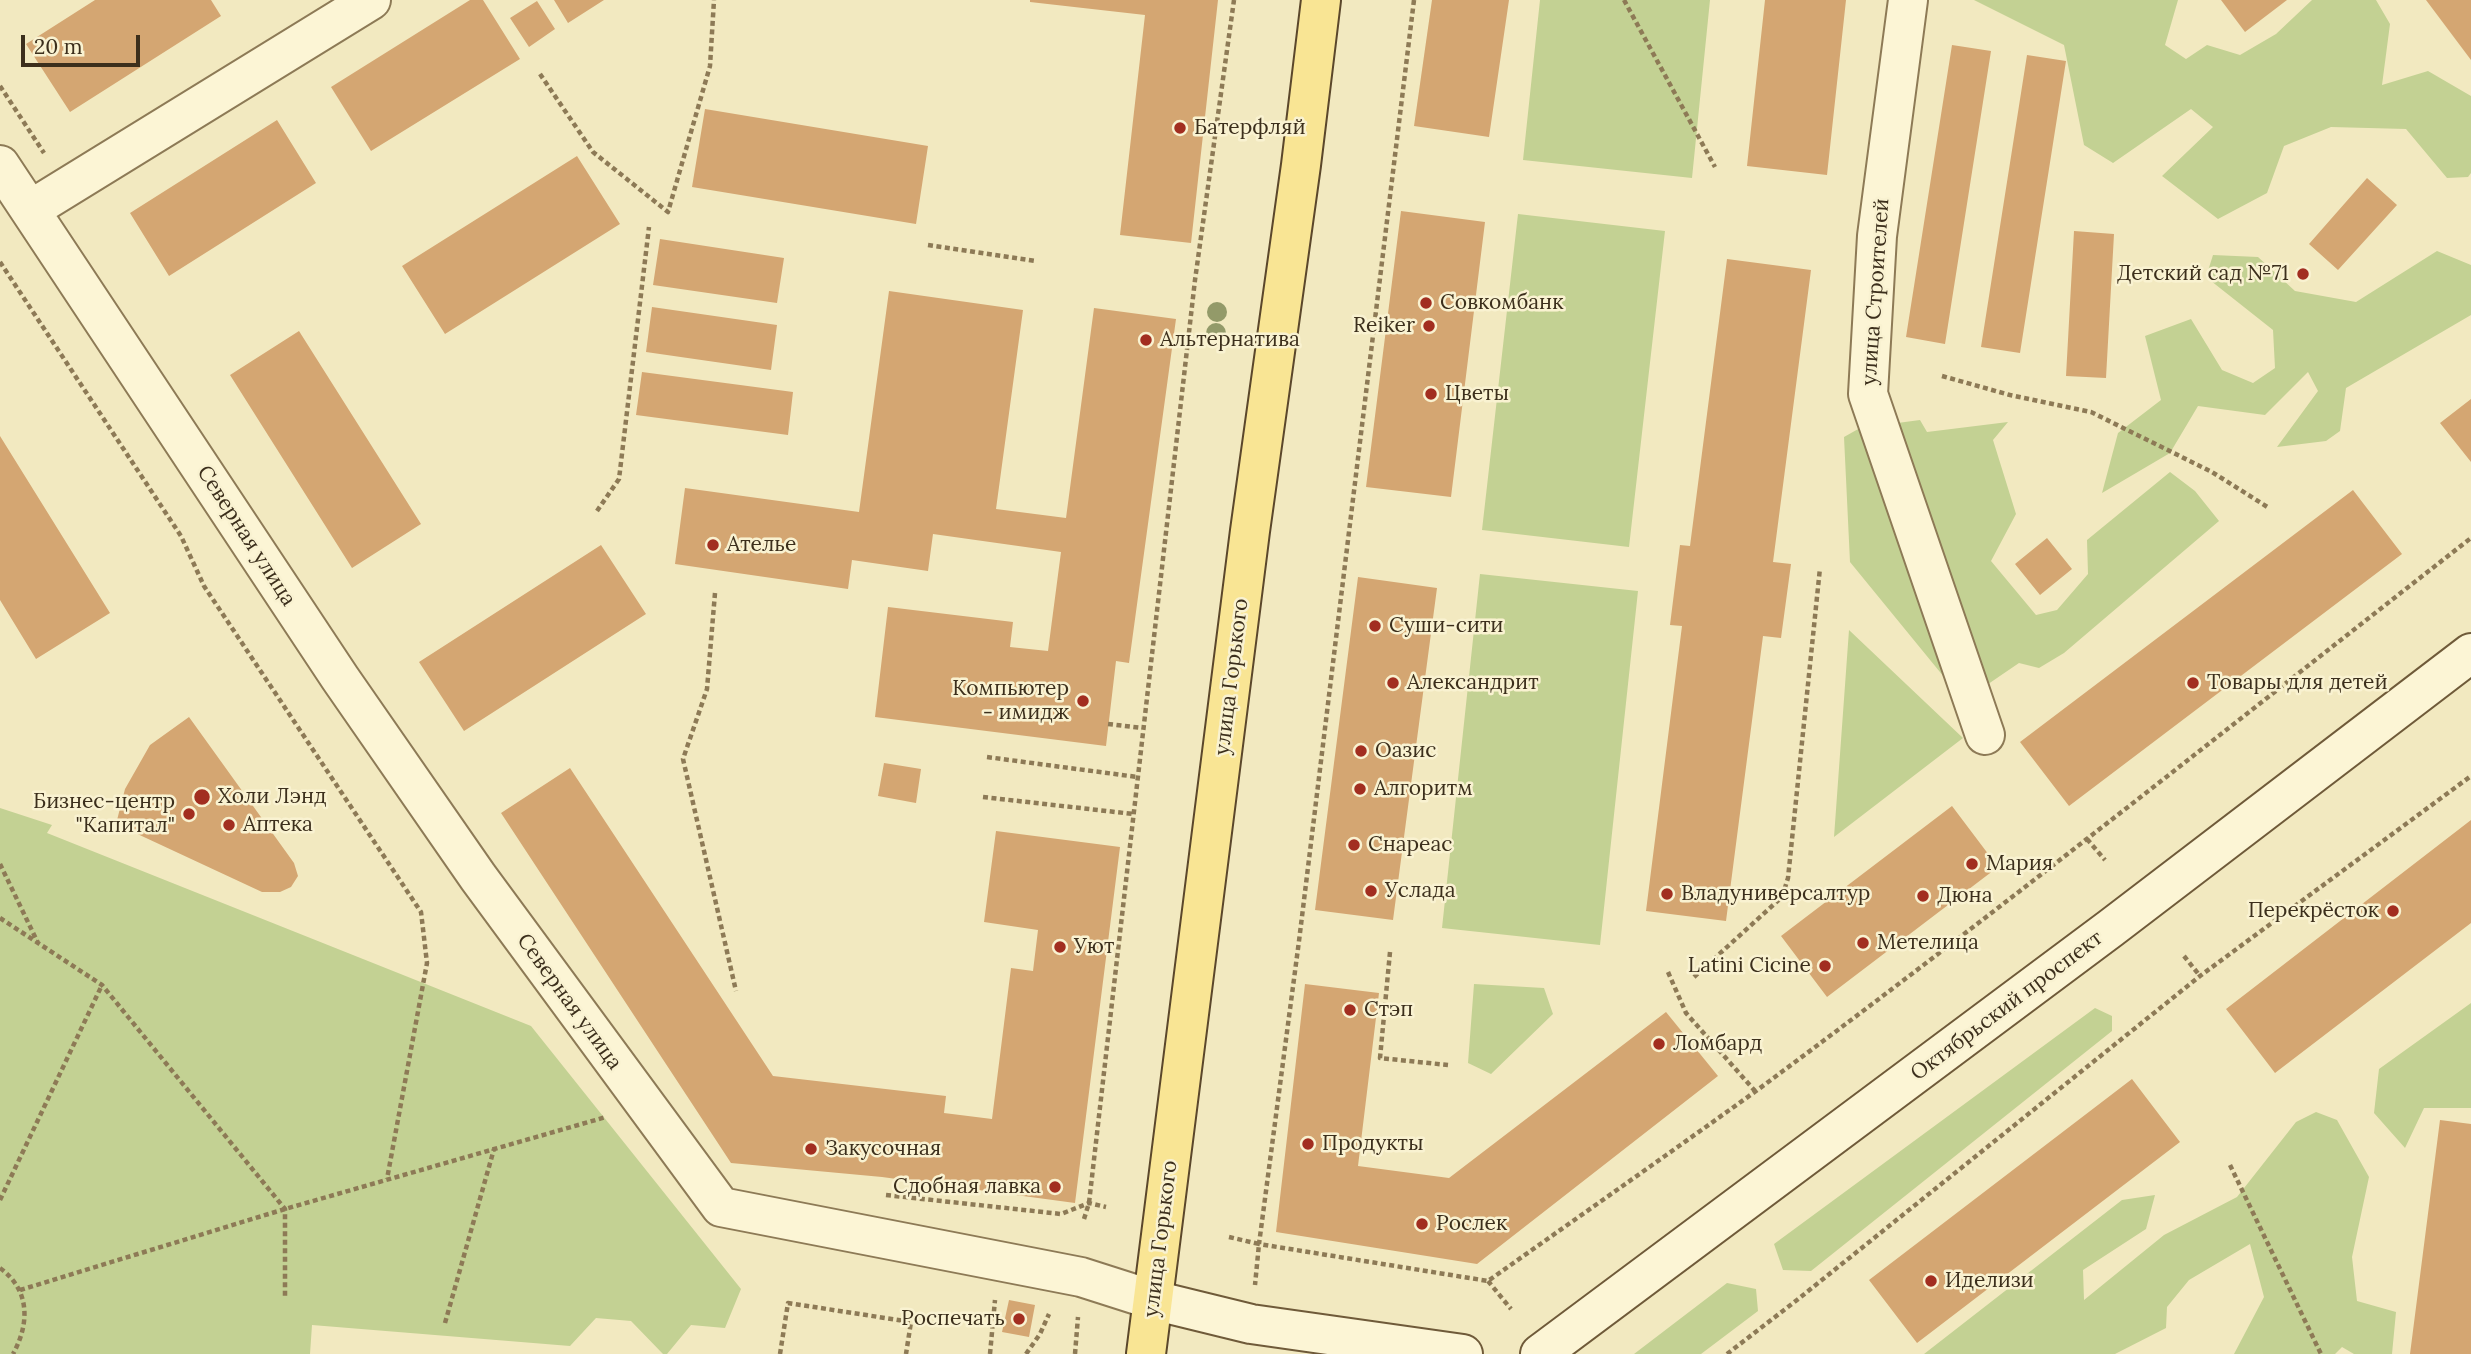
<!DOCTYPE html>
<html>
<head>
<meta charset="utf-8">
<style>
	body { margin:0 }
	#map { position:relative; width:2471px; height:1354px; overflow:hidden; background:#f2e9c0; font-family:Lora,serif }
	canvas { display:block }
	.scale { position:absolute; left:21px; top:35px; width:119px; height:32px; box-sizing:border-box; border:4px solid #3c2f1c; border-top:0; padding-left:9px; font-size:21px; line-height:24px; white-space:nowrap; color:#3c2f1c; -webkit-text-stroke:5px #f9f2d1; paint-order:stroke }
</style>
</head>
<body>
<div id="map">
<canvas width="2471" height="1354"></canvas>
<div class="scale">20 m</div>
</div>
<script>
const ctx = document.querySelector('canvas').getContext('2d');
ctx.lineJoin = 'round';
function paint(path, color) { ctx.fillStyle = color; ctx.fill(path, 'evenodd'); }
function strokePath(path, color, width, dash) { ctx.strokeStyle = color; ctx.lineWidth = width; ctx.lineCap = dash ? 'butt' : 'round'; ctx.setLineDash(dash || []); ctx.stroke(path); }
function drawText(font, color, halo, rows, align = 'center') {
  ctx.font = font + ' Lora,serif'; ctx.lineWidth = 5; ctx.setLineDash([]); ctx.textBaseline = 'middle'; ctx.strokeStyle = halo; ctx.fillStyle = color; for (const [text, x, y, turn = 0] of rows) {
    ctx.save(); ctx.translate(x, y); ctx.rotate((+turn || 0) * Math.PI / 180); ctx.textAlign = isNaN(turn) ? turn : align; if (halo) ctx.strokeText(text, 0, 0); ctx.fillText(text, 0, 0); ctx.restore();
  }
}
paint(new Path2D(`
	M1540,0H1710L1692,178L1523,160Z
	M1974,0H2178L2165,45L2186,59L2207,45L2240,55L2276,34L2312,0H2376L2390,24L2382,85L2428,71L2471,96V173L2468,177L2447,178L2406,129L2331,127L2284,146L2267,193L2218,219L2162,176L2213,127L2191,109L2113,163L2084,145L2064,45Z
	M1518,214L1665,231L1629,547L1482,530Z
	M2437,251L2471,265V315L2346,388L2340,431L2326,441L2277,447L2318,391L2308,372L2265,415L2198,406L2170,453L2102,493L2118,433L2161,400L2145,336L2191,319L2222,370L2253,383L2275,368L2273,330L2206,277L2213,255L2258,257L2295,291L2356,302Z
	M1920,420L1927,432L2008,422L1993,440L2016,514L1991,561L2036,615L2057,610L2088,574L2087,540L2170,472L2195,491L2219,521L2064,653L2039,668L2019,663L1975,693L1953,688L1850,562L1844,437L1860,428Z
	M1480,574L1638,591L1600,945L1442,928Z
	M1849,630L1963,738L1834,837Z
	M0,808L52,825L47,833L531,1026L741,1289L725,1328L691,1325L667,1354H663L631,1321L596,1318L570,1346L312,1325L310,1354H0Z
	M1474,984L1544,988L1553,1014L1491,1074L1468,1063Z
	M2471,1003V1108H2424L2405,1148L2374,1113L2379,1069Z
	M2095,1008L2112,1016V1031L1811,1271L1783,1270L1774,1244Z
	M2316,1112L2337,1120L2369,1177L2352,1257L2357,1301L2396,1312L2392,1354H2354L2342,1347L2335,1354H2234L2264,1297L2250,1244L2189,1280L2167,1307L2166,1328L2115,1354H1924L2122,1200L2155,1195L2146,1229L2083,1270L2084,1300L2164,1235L2237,1197L2296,1122Z
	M1727,1283L1756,1289L1758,1311L1701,1354H1634Z`), '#c3d193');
paint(new Path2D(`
	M95,0H211L221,16L70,112L26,44Z
	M470,0H483L520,59L371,151L331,87Z
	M554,0H604L568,23Z
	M1030,0H1218L1191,243L1120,235L1145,15L1030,2Z
	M1432,0H1509L1489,137L1414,126Z
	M1765,0H1846L1827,175L1747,166Z
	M2221,0H2287L2245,32Z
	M2426,0H2471V60Z
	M537,1L555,29L529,47L510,18Z
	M1952,45L1991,51L1945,344L1906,337Z
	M2027,55L2066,61L2020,353L1981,347Z
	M705,109L928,146L916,224L692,187Z
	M277,120L316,183L169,276L130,213Z
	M577,156L620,224L445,334L402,266Z
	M2367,178L2397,205L2338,270L2309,244Z
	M1401,211L1485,222L1451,497L1366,487Z
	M2074,231L2114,234L2106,378L2066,376Z
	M660,239L784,258L777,303L653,285Z
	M1727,259L1811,270L1773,562L1791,564L1781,638L1763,636L1726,921L1646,911L1682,626L1670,625L1680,545L1690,546Z
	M889,291L1023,310L996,509L1066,518L1094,308L1176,319L1129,663L1116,661L1106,746L875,717L888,607L1013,622L1010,647L1048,651L1061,552L933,534L928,571L852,560L848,589L675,564L685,488L859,512Z
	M652,307L777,325L771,370L646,352Z
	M299,331L421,524L352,568L230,375Z
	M642,372L793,392L788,435L636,415Z
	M2471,399V462L2440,423Z
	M0,436L110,613L36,659L0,600Z
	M2353,490L2402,554L2069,806L2020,742Z
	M2047,538L2072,569L2040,595L2015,564Z
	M601,545L646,614L464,731L419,662Z
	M1358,577L1437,588L1393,920L1315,910Z
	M189,717L294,863L298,876L291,887L280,892H262L116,824L125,789L150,745Z
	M884,763L921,769L916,803L878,796Z
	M570,768L773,1076L946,1096L944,1113L992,1119L1011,968L1033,971L1038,930L984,922L996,831L1120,847L1075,1203L882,1177L731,1163L501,813Z
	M1952,806L1998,867L1827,997L1781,936Z
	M2471,820V923L2275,1073L2226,1009Z
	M1305,984L1379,993L1358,1166L1449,1178L1666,1012L1718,1076L1477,1264L1276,1232Z
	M2132,1079L2180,1142L1917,1343L1869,1280Z
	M2440,1120L2471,1124V1354H2410Z
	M1009,1300L1035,1305L1029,1337L1002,1332Z`), '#d4a672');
const minor = new Path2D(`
	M1908,0L1877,236L1868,394L1985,735
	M0,165L340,678L478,877L721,1207L1081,1277L1153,1300
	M30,210L371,0`);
const secondary = new Path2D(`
	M1153,1300L1251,1324L1463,1354
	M1540,1354L2111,928L2471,653`);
const primary = new Path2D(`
	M1146,1354L1250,531L1301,165L1321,0`);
strokePath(minor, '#8d7a56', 42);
strokePath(secondary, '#6f5a39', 42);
strokePath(primary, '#5b472b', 42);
strokePath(new Path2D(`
	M1414,0L1299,941L1259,1244L1488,1281C1577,1218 1667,1155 1756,1091C1998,912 2234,723 2471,538
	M1624,0L1715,167
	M540,74L593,152L668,212L710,66L714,0
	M0,86L44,153
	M928,245L1035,261
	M0,262L181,536L204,586L421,912L427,963L387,1179
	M1942,376L2010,395L2091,412L2212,472L2269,508
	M597,511L619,479L649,227
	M715,593L707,689L683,759L736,991
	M1108,724L1142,728
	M987,757L1137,777
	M983,797L1133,814
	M2087,839L2105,860
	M0,864L38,943
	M0,918L102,985L285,1209V1299
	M1390,952L1380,1058L1448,1065
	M2184,956L2200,976
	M1668,972L1686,1013L1755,1091
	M1694,977L1782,897L1788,878L1820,568
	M2230,1165L2321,1354
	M886,1195L1061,1214L1089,1203L1106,1207
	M0,1200L102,985
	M1084,1219L1089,1203L1195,280L1234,0
	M1229,1237L1259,1244L1255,1285
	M0,1268C30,1290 30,1323 13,1354
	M1488,1281L1511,1309
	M20,1290L285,1209L606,1117
	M445,1323L494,1149
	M780,1354L788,1303L911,1322L906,1354
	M990,1354L995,1300
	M1026,1354L1040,1334L1049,1314
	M1075,1354L1078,1317
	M1727,1354L1797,1300L2200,976L2471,776`), '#8d7a56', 4.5, [5, 3.5]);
strokePath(minor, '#fcf5d5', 38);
strokePath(secondary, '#fcf5d5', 38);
strokePath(primary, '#f9e594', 38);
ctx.fillStyle = '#939a69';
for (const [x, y] of [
	[1217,312],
	[1216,333]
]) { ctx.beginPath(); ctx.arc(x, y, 10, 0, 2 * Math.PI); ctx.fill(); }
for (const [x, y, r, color] of [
	[1180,128,7,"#a22e20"],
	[2303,274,7,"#a22e20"],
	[1426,303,7,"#a22e20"],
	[1429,326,7,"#a22e20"],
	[1146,340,7,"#a22e20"],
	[1431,394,7,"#a22e20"],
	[713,545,7,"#a22e20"],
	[1375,626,7,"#a22e20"],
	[1393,683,7,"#a22e20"],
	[2193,683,7,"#a22e20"],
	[1083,701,7,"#a22e20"],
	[1361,751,7,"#a22e20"],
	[1360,789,7,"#a22e20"],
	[202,797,9,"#a22e20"],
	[189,814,7,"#a22e20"],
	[229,825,7,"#a22e20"],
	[1354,845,7,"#a22e20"],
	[1972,864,7,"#a22e20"],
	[1371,891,7,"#a22e20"],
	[1667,894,7,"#a22e20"],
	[1923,896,7,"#a22e20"],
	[2393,911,7,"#a22e20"],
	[1863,943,7,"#a22e20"],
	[1060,947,7,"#a22e20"],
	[1825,966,7,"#a22e20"],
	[1350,1010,7,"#a22e20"],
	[1659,1044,7,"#a22e20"],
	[1308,1144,7,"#a22e20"],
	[811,1149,7,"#a22e20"],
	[1055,1187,7,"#a22e20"],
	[1422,1224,7,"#a22e20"],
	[1931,1281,7,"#a22e20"],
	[1019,1319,7,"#a22e20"]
]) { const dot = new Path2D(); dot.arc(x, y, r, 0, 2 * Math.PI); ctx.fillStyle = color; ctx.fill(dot); strokePath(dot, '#f9f2d1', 2.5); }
drawText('21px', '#3c2f1c', '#f9f2d1', [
	["Батерфляй",1194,128],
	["Детский сад №71",2289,274,"right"],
	["Совкомбанк",1440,303],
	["Reiker",1415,326,"right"],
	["Альтернатива",1160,340],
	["Цветы",1445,394],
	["Ателье",727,545],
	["Суши-сити",1389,626],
	["Александрит",1407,683],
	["Товары для детей",2207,683],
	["Компьютер",1069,689,"right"],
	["- имидж",1069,713,"right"],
	["Оазис",1375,751],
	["Алгоритм",1374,789],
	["Холи Лэнд",218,797],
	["Бизнес-центр",175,802,"right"],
	["\"Капитал\"",175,826,"right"],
	["Аптека",243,825],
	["Снареас",1368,845],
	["Мария",1986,864],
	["Услада",1385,891],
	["Владуниверсалтур",1681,894],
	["Дюна",1937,896],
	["Перекрёсток",2379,911,"right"],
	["Метелица",1877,943],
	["Уют",1074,947],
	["Latini Cicine",1811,966,"right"],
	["Стэп",1364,1010],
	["Ломбард",1673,1044],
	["Продукты",1322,1144],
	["Закусочная",825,1149],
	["Сдобная лавка",1041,1187,"right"],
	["Рослек",1436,1224],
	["Иделизи",1945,1281],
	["Роспечать",1005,1319,"right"]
], 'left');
drawText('21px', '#3c2f1c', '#f9f2d1', [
	["улица Строителей",1876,292,-86],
	["Северная улица",246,536,57],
	["улица Горького",1232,677,-83],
	["Северная улица",569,1002,54],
	["Октябрьский проспект",2007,1006,-37],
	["улица Горького",1161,1239,-83]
]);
</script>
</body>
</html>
